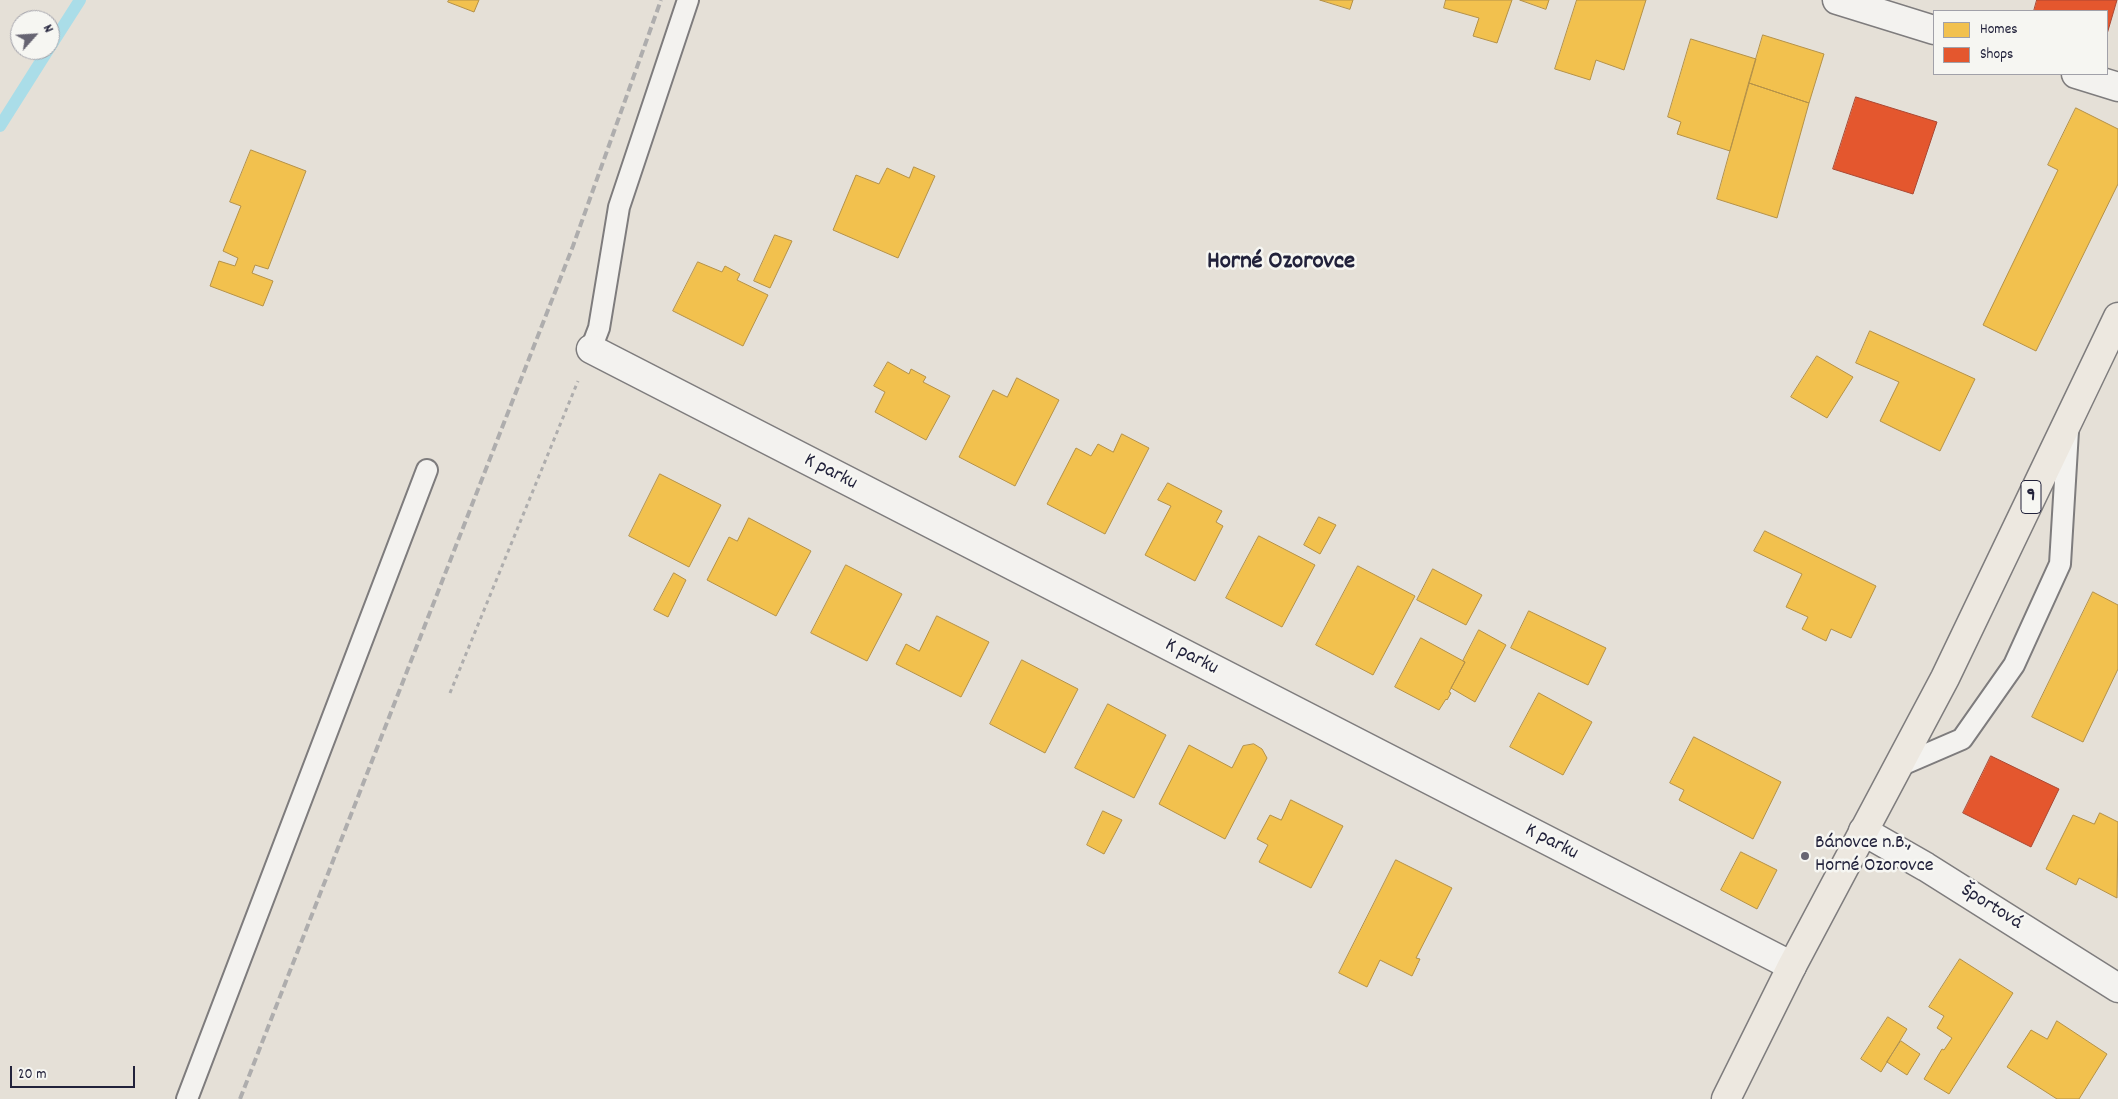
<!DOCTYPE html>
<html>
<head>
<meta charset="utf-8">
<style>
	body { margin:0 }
	#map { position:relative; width:2118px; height:1099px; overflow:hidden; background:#e5e0d7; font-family:Dekko,sans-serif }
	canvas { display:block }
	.legend { position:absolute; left:1933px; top:10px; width:175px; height:65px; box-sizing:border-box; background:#f6f6f2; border:1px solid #a1a1a9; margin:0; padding:6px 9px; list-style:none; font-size:15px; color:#22223b }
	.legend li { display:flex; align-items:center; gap:10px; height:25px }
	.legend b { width:25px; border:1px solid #a1a1a9 }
	.north { position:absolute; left:10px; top:10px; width:50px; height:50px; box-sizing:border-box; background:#f6f6f2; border:1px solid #a1a1a9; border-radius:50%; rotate:64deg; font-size:14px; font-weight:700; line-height:20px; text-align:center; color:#22223b }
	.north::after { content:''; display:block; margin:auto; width:18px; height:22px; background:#666472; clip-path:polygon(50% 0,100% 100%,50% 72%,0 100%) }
	.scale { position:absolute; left:10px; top:1066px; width:125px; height:22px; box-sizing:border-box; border:2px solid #22223b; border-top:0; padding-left:6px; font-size:15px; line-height:18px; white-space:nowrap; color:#22223b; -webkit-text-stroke:4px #f6f6f2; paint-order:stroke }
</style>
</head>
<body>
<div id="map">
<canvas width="2118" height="1099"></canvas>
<ul class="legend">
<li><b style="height:14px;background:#f2c14e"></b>Homes</li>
<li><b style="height:14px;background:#e4572e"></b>Shops</li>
</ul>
<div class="north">N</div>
<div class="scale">20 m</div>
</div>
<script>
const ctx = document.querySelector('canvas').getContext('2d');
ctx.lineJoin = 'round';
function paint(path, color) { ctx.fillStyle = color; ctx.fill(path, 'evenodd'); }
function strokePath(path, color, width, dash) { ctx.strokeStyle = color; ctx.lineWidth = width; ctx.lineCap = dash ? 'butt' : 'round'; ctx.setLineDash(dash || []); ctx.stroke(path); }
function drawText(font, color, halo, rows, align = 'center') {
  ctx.font = font + ' Dekko,sans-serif'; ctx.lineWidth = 5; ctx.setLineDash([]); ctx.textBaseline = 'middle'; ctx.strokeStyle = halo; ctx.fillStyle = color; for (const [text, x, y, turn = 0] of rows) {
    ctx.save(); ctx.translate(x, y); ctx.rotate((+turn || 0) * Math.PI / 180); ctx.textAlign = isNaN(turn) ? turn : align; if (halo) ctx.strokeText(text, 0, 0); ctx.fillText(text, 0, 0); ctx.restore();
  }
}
const homes = new Path2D(`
	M449,0H479L474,12L448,2Z
	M1320,0H1353L1350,9Z
	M1446,0H1512L1497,43L1473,36L1479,18L1444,8Z
	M1520,0H1549L1546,9Z
	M1577,0H1646L1624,70L1596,60L1590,80L1555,69Z
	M1763,35L1824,54L1809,103L1749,83Z
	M1691,39L1756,59L1730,151L1677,134L1681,122L1668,117Z
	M1749,83L1809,103L1777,218L1717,199Z
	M2076,108L2118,129V184L2036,351L1983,325L2058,170L2048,165Z
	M251,150L306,171L268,269L255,265L252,273L273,281L263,306L210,286L219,261L235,266L238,258L223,251L241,206L230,202Z
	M914,167L935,176L898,258L833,230L856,175L879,184L887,168L909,178Z
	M775,235L792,241L770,288L754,281Z
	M698,262L722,272L725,266L740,274L737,280L768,295L743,346L673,311Z
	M1870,331L1975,379L1940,451L1880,421L1899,382L1856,363Z
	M1817,356L1853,377L1827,418L1791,397Z
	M888,362L909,374L911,369L926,377L923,382L950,396L926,440L875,412L885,392L874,386Z
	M1017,378L1059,400L1015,486L959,457L993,390L1007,397Z
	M1122,434L1149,448L1105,534L1047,504L1076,448L1091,456L1098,444L1113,452Z
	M660,474L721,505L689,567L629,536Z
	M1168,483L1222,511L1216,522L1223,526L1195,581L1145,555L1171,506L1158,500Z
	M1319,517L1336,525L1320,554L1304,545Z
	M749,518L811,551L776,616L707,580L729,537L737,541Z
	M1765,531L1876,586L1851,638L1831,629L1826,641L1802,629L1808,617L1786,607L1802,574L1754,551Z
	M1259,536L1315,565L1282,627L1226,598Z
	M846,565L902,594L867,661L811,633Z
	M1358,566L1415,596L1373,675L1316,645Z
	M1433,569L1482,595L1466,625L1417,600Z
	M674,573L686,580L668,617L654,610Z
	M2093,592L2118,605V669L2083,742L2032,717Z
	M1529,611L1606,648L1588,685L1511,648Z
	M937,616L989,642L961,697L896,664L906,644L919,651Z
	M1479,630L1506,645L1475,702L1451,688L1465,662L1463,661Z
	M1421,638L1465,662L1449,692L1451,693L1447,700L1446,699L1439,710L1395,687Z
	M1022,660L1078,689L1045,753L990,724Z
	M1539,693L1592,722L1563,775L1510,747Z
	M1108,704L1166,735L1134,798L1075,768Z
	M1694,737L1781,782L1753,839L1679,800L1684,790L1670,783Z
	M1254,744L1262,749L1267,758L1225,839L1159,804L1189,745L1232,768L1243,746Z
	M1291,800L1343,826L1311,888L1259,862L1268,845L1257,839L1270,815L1281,820Z
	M1103,811L1122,820L1104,854L1087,845Z
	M2100,813L2118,822L2117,898L2079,878L2076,885L2046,869L2073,815L2094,824Z
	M1741,852L1777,870L1757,909L1721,890Z
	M1396,860L1452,888L1416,958L1420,959L1412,976L1380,960L1367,987L1339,973Z
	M1960,959L2013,993L1949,1094L1924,1079L1942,1049L1944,1050L1952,1038L1937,1028L1944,1016L1929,1007Z
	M1888,1017L1907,1029L1881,1072L1861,1059Z
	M2057,1021L2107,1054L2079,1099H2057L2007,1067L2031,1030L2047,1039Z
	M1901,1041L1920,1054L1907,1075L1887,1062Z`);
paint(homes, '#f2c14e');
strokePath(homes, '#b49148', 1);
const shops = new Path2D(`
	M2037,0H2117L2107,34V11H2034Z
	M1856,97L1937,122L1913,194L1833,169Z
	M1991,756L2059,789L2031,847L1963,813Z`);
paint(shops, '#e4572e');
strokePath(shops, '#aa4732', 1);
strokePath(new Path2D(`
	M50,47L80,0
	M0,126L48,50`), '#aadde8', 12);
const service = new Path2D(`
	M591,349L599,328L619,207L688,0
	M1897,767L1962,739L2014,665L2060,564L2068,431
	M187,1099L427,470`);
const minor = new Path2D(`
	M591,349L1792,966
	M1863,831L1926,867L2118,988`);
const tertiary = new Path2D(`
	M1837,0L1934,30
	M2076,74L2118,87`);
const primary = new Path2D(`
	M1726,1099L1792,966L1945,678L2118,317`);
strokePath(service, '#7e7c7d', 24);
strokePath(minor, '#7e7c7d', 31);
strokePath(tertiary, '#7e7c7d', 31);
strokePath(primary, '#7e7c7d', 31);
strokePath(new Path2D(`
	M450,693L578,381`), '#aeadad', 3, [4, 4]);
strokePath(service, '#f3f2ef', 20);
strokePath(minor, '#f3f2ef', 28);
strokePath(tertiary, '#f3f2ef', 28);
strokePath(primary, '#ede8e0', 28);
strokePath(new Path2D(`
	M240,1099L573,246L661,0`), '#aeadad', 4, [8, 4]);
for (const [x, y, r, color] of [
	[1805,856,5,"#666472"]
]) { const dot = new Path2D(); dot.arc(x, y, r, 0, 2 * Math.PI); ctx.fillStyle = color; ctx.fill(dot); strokePath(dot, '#f6f6f2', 2); }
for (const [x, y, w] of [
	[2031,497,20]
]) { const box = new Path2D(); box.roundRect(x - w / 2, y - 16.5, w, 33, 4); ctx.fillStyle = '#f6f6f2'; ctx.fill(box); strokePath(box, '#22223b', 1); }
drawText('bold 19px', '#22223b', null, [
	["9",2031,497]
]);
drawText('20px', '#22223b', '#f6f6f2', [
	["K parku",830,473,27],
	["K parku",1191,658,27],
	["K parku",1551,843,27],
	["Športová",1991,908,32]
]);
drawText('20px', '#22223b', '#f6f6f2', [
	["Bánovce n.B.,",1815,844],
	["Horné Ozorovce",1815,867]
], 'left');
drawText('bold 25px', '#22223b', '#f6f6f2', [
	["Horné Ozorovce",1281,264]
]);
</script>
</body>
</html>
